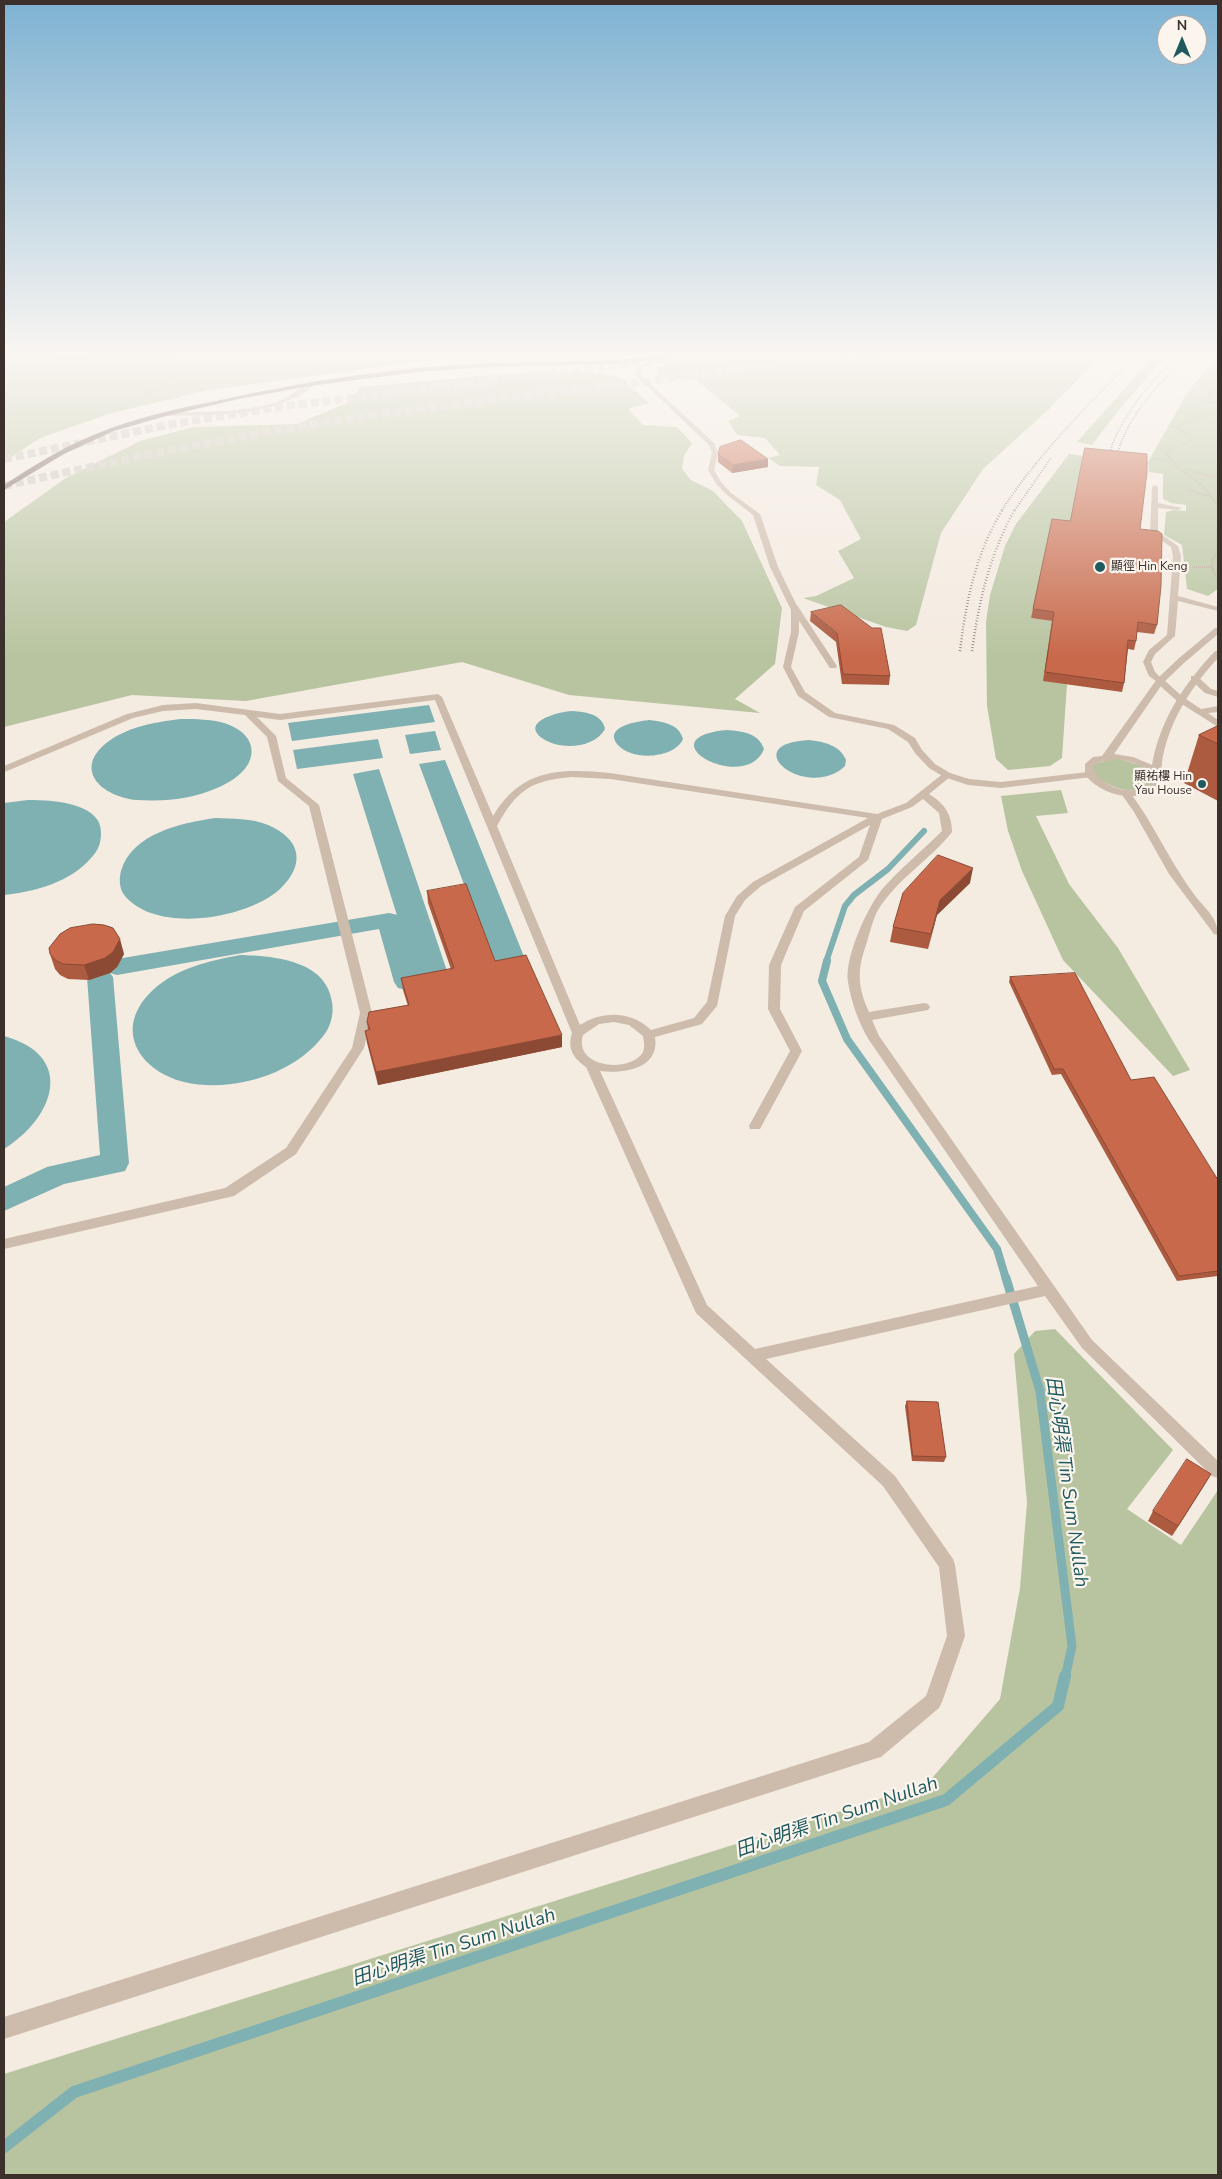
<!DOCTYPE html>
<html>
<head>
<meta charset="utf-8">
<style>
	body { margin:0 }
	#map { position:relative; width:1222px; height:2179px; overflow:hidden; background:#f4ebe1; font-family:"Nunito Sans",sans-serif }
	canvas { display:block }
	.frame { position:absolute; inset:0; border:5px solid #3b302b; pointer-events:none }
	.north { position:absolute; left:1157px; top:15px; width:50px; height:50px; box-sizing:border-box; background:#fbf5ee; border:1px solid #aea6a0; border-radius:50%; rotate:0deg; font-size:14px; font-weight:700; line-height:20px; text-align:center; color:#3b302b }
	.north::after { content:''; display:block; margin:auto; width:18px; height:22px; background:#1f5a5e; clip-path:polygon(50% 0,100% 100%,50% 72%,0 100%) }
</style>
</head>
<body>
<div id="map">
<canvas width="1222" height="2179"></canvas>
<div class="frame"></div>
<div class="north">N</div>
</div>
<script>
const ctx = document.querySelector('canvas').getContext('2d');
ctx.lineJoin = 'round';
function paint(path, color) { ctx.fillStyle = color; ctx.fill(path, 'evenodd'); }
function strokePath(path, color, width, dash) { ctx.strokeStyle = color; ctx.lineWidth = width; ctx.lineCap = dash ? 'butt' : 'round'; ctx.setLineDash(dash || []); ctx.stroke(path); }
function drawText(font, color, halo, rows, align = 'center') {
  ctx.font = font + ' "Nunito Sans","Noto Sans TC",sans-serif'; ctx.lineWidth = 4.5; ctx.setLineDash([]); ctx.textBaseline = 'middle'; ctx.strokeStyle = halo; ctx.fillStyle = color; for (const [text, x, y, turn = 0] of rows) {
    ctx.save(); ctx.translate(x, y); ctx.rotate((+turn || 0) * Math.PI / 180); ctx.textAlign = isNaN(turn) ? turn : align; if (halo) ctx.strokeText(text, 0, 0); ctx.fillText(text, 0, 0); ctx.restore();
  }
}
paint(new Path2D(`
	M4,351H584L438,359L210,390L112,413L40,438L4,462Z
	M707,351H861L872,356L897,351H1096L1094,363L1048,410L983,469L941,533L916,625L907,631L886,627L803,598L816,596L854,578L838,551L861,539L840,500L816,485L819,467L780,466L768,458L780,455L765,438L737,435L728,421L740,416L696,380L658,378L656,367Z
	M1158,351H1171L1121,407L1092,445L1077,442Z
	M1218,355V589L1208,596L1187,589L1182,545L1164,535L1166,512L1174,510L1186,511V505L1171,503L1163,499V474L1149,472L1148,462L1187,393Z
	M592,372L620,377L649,403L628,409L643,425L677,427L692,443L684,456L682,469L691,480L713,491L742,521L782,608L775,664L735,699L760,713L569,695L462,662L246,701L132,695L4,727V522L66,478L140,441L194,427L297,424L349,402L360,387L505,374Z
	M1069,454L1083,456L1068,530L1031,618L1052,621L1067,684L1062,758L1050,766L1008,770L996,759L987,706L986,622L990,595L1005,546L1016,524Z
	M1117,758L1145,767L1152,777L1151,782C1131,799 1108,786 1091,773L1093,764Z
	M1061,790L1068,813L1036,816L1069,884L1118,948L1190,1070L1173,1076L1063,960L1022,871L1008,831L1001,796Z
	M1055,1329L1173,1450L1127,1509L1181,1545L1218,1490V2175H4V2074L927,1784L1000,1699L1020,1588L1027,1503L1014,1354L1035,1331Z`), '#b8c4a0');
paint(new Path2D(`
	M429,705L435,722L292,741L288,723Z
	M573,711C586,712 602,714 605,729C595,748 562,750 545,740C516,722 561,711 573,711Z
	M181,719C196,719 212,719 227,724C260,736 259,765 229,782C201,798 170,802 137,800C102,797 71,769 109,741C130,726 157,722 181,719Z
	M650,720C664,722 679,724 683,739C674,759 632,761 618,745C602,726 640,721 650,720Z
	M727,730C742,731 759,733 764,749C746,795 642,738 727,730Z
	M435,731L441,750L410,754L405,735Z
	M378,739L383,758L297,769L293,750Z
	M809,740C824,742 840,745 846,760L845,766C807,802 734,744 809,740Z
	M445,760L527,964L496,970L419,764Z
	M379,769L449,977L418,983L353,774Z
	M28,800C50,800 103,802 101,834C101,843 98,851 91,858C71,882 34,892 4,895V803Z
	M215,818C233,819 251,818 268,825C301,839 306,864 280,889C247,919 157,934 125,896C119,889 119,879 121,871C132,833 182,823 215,818Z
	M240,955C274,956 326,960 332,1002C334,1013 331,1026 324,1035C294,1075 232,1093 184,1082C137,1070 113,1027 153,990C177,968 209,961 240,955Z
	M4,1036C76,1056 55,1117 4,1149Z`), '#7fb0b2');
strokePath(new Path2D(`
	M826,962L845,906L854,895L888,869L924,831`), '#7fb0b2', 6);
strokePath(new Path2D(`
	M827,961L822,981L847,1039L997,1249L1006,1279`), '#7fb0b2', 8);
strokePath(new Path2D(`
	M1006,1278L1040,1391L1072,1646L1065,1678`), '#7fb0b2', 9);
strokePath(new Path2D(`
	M4,2147L74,2092L946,1800L1058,1706L1065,1676`), '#7fb0b2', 12);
paint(new Path2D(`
	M389,913L398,915L401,920L420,982L416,988L407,990L398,988L394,982L379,929L117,975L110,973L113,977L129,1163L125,1171L64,1184L4,1211V1187L47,1167L100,1155L87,977L91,971L100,969L107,971L104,967L108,961L117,959Z`), '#7fb0b2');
strokePath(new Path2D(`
	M4,459L167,425L278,407L728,351
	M4,486C123,459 244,434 365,417C528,394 692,379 854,351`), '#cfc6bd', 8, [8, 4]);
strokePath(new Path2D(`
	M115,351L131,359H169L201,372L173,375L166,386L145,396L143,404
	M825,351L853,361L912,351
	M4,357L127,359
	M1218,371V375
	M1209,382H1218
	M1218,390L1210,393L1209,398L1195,408L1201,417L1181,424L1180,430L1192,438V441L1170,449L1167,454L1176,466L1204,487L1218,506
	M1205,401L1218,404
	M1172,426L1180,427
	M1153,459L1170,461
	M1185,469L1218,478
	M1188,490L1212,497
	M1218,552C1209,561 1211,570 1218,579
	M1192,567H1211`), '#b9a596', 2, [1, 1]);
paint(new Path2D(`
	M314,381L316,384C310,388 304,394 297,397C255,417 209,415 164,416L161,414L164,412C201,412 241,414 277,402C290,397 301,386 314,381Z
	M791,605H797L837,666L836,668H830L790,607Z
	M1191,676H1197L1211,689L1218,691V697L1205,693L1191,680Z
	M1157,679H1163L1183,697L1201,709L1218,706V712L1208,713L1218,720V727L1177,701L1157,683Z
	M438,694L442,697L493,816C521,769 559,768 610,773L877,814L906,803L944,773H950V777L929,794C944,803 952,814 952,832C930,860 897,879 878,910C873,919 870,932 867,942C857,970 857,985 869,1012L924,1003L928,1004L930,1007L928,1010L872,1020L879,1036L1092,1340L1218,1461V1478L1212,1476L1082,1348L1045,1296L766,1359L895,1476L953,1559L955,1565L965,1636L942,1702L939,1708L881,1757L874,1759L4,2039V2017L869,1742L926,1696L947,1636L939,1567L883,1486L696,1313L586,1067C573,1058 567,1048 572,1033L435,700L280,720L257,717L276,736L286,778L319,805L372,1013L364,1048L296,1154L234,1196L4,1249V1239L225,1188L286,1148L352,1048L360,1013L309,806L278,781L267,737L245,715L196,709L163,711L133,718L7,771L4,772V766L127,714L163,705L196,703L280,714ZM572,777L610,779L868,818L753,882L737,896L725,916L707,1002L694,1018L651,1030C632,1011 603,1010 580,1025L497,826C516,791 531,780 572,777ZM923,799L939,813L942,831C923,850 902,867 884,887C868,905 844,958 848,982C851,1001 859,1024 869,1040L1038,1286L755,1349L707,1305L600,1071C624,1074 660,1069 655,1037L702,1024L717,1006L735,916L745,900L761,886L870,825L859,857L795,907L769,965L768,1009L790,1051L749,1126L750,1129H760L802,1051L780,1009L781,965L804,911L868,860L882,819L912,807ZM614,1022L629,1025L643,1036C644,1042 645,1047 643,1052C632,1073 573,1069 583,1035L599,1024Z
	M1125,789L1128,790C1154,823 1170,863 1196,897C1206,909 1218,919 1218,935L1214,934L1169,874L1134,812L1120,792Z`), '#cdbbac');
paint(new Path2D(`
	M1155,485L1158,487V503L1182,508L1178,510L1158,508V532L1178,546L1181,556L1178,596L1218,607V611L1178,601L1175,636L1155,654L1151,662L1155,672L1164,681L1160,684L1149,676L1143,662L1149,650L1167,635L1173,556L1171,547L1150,533L1152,487Z`), '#cdbbac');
paint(new Path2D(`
	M661,356L666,357L642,369L641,375L714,443L718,453L714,470L721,482L731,493L760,514L778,567L799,610V632L791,667L805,692L835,713L894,725L915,738L922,750L935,764L950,773L969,779L1001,782L1088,772L1093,775L1091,777L1001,788L968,785L944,777L929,768L915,753L908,742L888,729L829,717L798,696L783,667L791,632V610L770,567L753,515L727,495L716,484L708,470L712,453L709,445L635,375L637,367Z`), '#cdbbac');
paint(new Path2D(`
	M1215,628H1218V634L1184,663L1163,683L1114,754L1133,757L1152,765C1160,720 1184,684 1215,651H1218V658C1192,686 1171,718 1163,756C1161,765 1162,776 1159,783C1156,786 1151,791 1147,793C1126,802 1098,791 1085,775V764L1093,757L1102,756L1157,679L1178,659ZM1118,759C1132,762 1147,765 1151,780C1148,783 1145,787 1141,788C1125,795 1097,784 1093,767L1100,762Z`), '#cdbbac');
paint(new Path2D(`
	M684,351H694L666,358L616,364L488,367L417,372L310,386L239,399L166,416L114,431L64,454L4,490V485C33,466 63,447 96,434C134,418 175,409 216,401C305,381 397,367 489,363C554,360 619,365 684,351Z`), '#7d675c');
strokePath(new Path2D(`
	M1115,463C1125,416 1159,385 1190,351
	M1106,464C1118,417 1149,385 1181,351
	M1002,510C1040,451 1092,402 1140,351
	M1015,510L1051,458`), '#3b302b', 2, [0.5, 2]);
strokePath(new Path2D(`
	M960,651C966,601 976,552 1003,509
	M972,651C979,600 990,554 1015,509`), '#3b302b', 2.5, [0.5, 2.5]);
paint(new Path2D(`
	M718,454L768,467L732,473L718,462Z
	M1052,519L1140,529L1157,625L1154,634L1137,632L1136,641L1134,650L1128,649L1124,683L1122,692L1043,681L1052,621L1031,618Z
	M811,612L890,676L889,685L842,684L836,642L810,621Z
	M1218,726V801L1184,783L1199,735Z
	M970,883L937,915L928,949L890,942L893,927Z
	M427,891L495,961L562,1047L378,1085L367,1043L365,1031L368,1030L367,1022L408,1006L403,990L401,978L451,969L428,903Z
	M50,954H124L117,967L110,973L89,980L68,979L60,975L55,969Z
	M1010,977L1131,1080L1218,1180V1276L1177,1281L1061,1074L1052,1075L1009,982Z
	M907,1401L946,1457L944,1462L912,1461L905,1406Z
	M1205,1484L1172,1536L1148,1521L1153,1511Z`), '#ac5a40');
paint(new Path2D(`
	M768,459V467L732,473L733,465Z
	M973,868L970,883L937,915L928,949L940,900Z
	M120,939L124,954L117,967L110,973L89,980L84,965Z
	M562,1035V1047L378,1085L376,1072Z
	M1211,1474L1205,1484L1172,1536L1178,1526Z`), '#8c4a34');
const building = new Path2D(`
	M741,440L768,459L733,465L718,454L720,447Z
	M1085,448L1147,454V472L1140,529L1158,531L1162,534L1161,586L1157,625L1138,622L1136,641L1128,640L1124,683L1045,672L1054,612L1033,609L1052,519L1070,521Z
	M841,605L872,628H881L890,676L843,674L837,633L811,612Z
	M1218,726V744L1199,735Z
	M938,855L973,868L940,900L931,934L893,927L903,893Z
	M466,884L495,961L526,955L562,1035L376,1072L365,1031L370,1029L367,1022L369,1012L409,1005L401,978L454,968L427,891Z
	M93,924L104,925L113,928L120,939L113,952L105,958L84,965L63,964L55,960L50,954L49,948L60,934L70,928Z
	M1075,973L1131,1080L1154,1077L1218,1180V1271L1179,1276L1063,1069H1054L1010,977Z
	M907,1401L938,1402L946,1457L913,1456Z
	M1187,1459L1211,1474L1178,1526L1153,1511Z`);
paint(building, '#c8694b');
strokePath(building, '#8c4a34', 1);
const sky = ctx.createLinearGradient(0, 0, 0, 656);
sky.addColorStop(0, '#7eb2d2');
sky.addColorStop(0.54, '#faf6f2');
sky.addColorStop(1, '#faf6f200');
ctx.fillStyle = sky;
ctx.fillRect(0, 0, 1222, 656);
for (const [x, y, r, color] of [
	[1100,567,6,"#1f5a5e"],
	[1202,784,5,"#1f5a5e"]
]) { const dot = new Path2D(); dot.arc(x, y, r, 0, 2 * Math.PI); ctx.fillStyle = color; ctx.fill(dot); strokePath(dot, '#fbf5ee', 2); }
drawText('12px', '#3b302b', '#fbf5ee', [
	["顯徑 Hin Keng",1111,567],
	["顯祐樓 Hin",1192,777,"right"],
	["Yau House",1192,791,"right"]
], 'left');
drawText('italic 19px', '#1f5a5e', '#fbf5ee', [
	["田心明渠 Tin Sum Nullah",1066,1482,82],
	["田心明渠 Tin Sum Nullah",837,1818,-19],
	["田心明渠 Tin Sum Nullah",454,1948,-18]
]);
</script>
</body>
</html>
